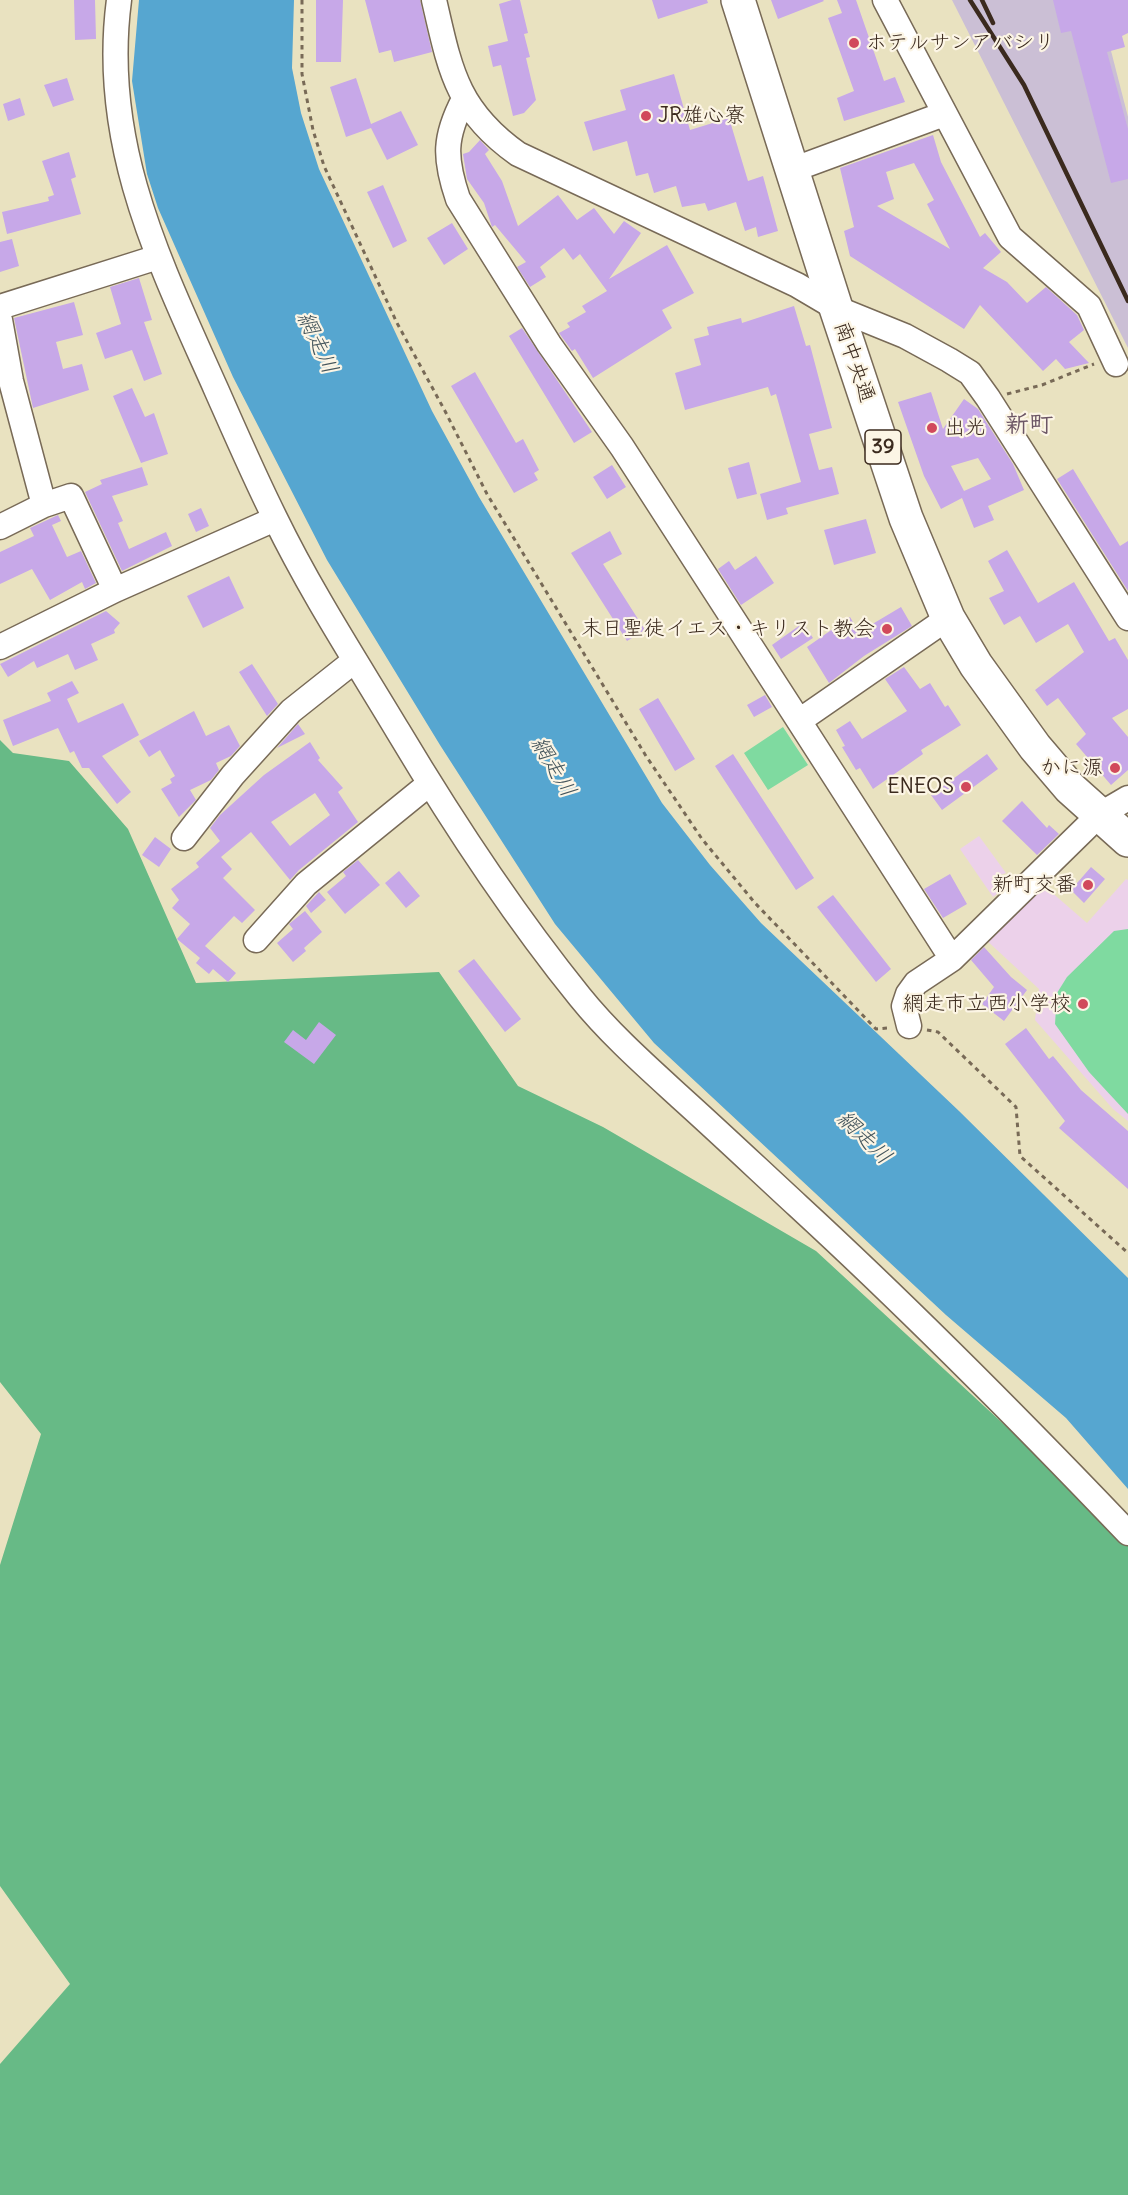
<!DOCTYPE html>
<html>
<head>
<meta charset="utf-8">
<style>
	body { margin:0 }
	canvas { display:block; background:#e9e2c0 }
</style>
</head>
<body>
<canvas width="1128" height="2195"></canvas>
<script>
const ctx = document.querySelector('canvas').getContext('2d');
ctx.lineJoin = 'round';
function paint(path, color) { ctx.fillStyle = color; ctx.fill(path, 'evenodd'); }
function strokePath(path, color, width, dash) { ctx.strokeStyle = color; ctx.lineWidth = width; ctx.lineCap = dash ? 'butt' : 'round'; ctx.setLineDash(dash || []); ctx.stroke(path); }
function drawText(font, color, halo, rows, align = 'center') {
  ctx.font = font + ' Delius,"Klee One",sans-serif'; ctx.lineWidth = 4.5; ctx.setLineDash([]); ctx.textBaseline = 'middle'; ctx.strokeStyle = halo; ctx.fillStyle = color; for (const [text, x, y, turn = 0] of rows) {
    ctx.save(); ctx.translate(x, y); ctx.rotate((+turn || 0) * Math.PI / 180); ctx.textAlign = isNaN(turn) ? turn : align; if (halo) ctx.strokeText(text, 0, 0); ctx.fillText(text, 0, 0); ctx.restore();
  }
}
paint(new Path2D(`
	M979,836L1006,873L1000,875L1007,886L993,897L960,849Z
	M1126,879L1128,880V1121L1113,1109L1035,1020L1039,989L983,937L1042,884L1087,923Z`), '#ecd1ea');
paint(new Path2D(`
	M952,0H1098L1128,117V348Z`), '#cbbfd5');
paint(new Path2D(`
	M783,727L808,765L768,790L744,753Z
	M1128,929V1114L1089,1072L1055,1024L1057,993L1067,977L1114,931Z`), '#7fdaa0');
paint(new Path2D(`
	M0,740L13,753L69,761L128,829L196,983L439,972L518,1086L603,1127L816,1251L1010,1430L1128,1546V2195H0V2064L70,1984L0,1886V1565L41,1434L0,1382Z`), '#67ba86');
paint(new Path2D(`
	M139,0H294L292,68L301,113L319,169L432,411L479,497L662,803L710,865L761,923L959,1111L1128,1278V1489L1066,1418L946,1315L654,1043L555,924L440,745L327,560L233,377L158,208L147,174L132,81Z`), '#56a6d0');
paint(new Path2D(`
	M74,0H95L96,39L75,40Z
	M316,0H343L341,62H316Z
	M365,0H420L432,52L394,62L391,50L379,53Z
	M512,0H520L528,33L524,34L530,57L526,58L536,100L524,113L513,116L501,65L493,67L488,46L508,41L499,4Z
	M652,0H707L708,3L658,19Z
	M771,0H823L824,1L778,19Z
	M837,0H856L884,81L895,77L905,102L844,121L837,98L854,91L828,18L842,13Z
	M1053,0H1128V33L1122,36L1125,47L1107,52L1128,129V179L1111,183L1071,31L1061,33Z
	M674,74L690,130L729,118L748,181L763,176L778,231L758,237L756,227L745,231L736,202L708,211L705,203L682,207L676,186L654,193L648,173L636,176L627,141L593,151L584,122L626,110L620,90Z
	M67,78L74,100L53,107L44,85Z
	M356,78L371,124L401,111L418,145L387,160L371,128L346,137L330,87Z
	M20,98L25,115L8,121L3,104Z
	M933,135L941,162L980,237L985,233L1001,252L983,268L1007,282L1027,303L1046,287L1077,315L1084,330L1069,342L1089,363L1065,369L1056,359L1043,371L980,305L964,329L850,256L844,231L854,227L840,168ZM914,163L934,200L927,204L950,249L877,206L894,199L886,172Z
	M480,140L489,150L485,154L502,181L518,226L558,195L577,220L594,208L614,234L624,221L641,233L609,279L667,245L694,293L662,310L672,328L593,378L575,349L572,351L559,333L570,327L567,323L586,312L582,306L607,291L580,254L573,260L564,248L540,267L546,277L530,287L517,267L526,262L495,225L492,227L484,203L467,179L463,154L469,152Z
	M69,152L76,177L71,179L81,214L7,234L2,212L49,201L48,197L54,195L42,161Z
	M383,185L407,241L393,248L367,192Z
	M452,223L468,249L444,265L427,238Z
	M12,239L19,266L0,272V242Z
	M139,278L152,320L144,322L162,374L144,381L132,350L105,359L96,333L121,324L110,287Z
	M74,302L83,335L56,342L63,369L82,364L89,390L33,408L14,318Z
	M794,306L806,346L810,345L832,428L809,434L819,470L832,467L839,494L786,508L788,514L767,520L760,494L801,482L776,394L771,396L768,387L685,410L675,373L701,365L694,339L709,335L707,327L741,318L742,323Z
	M522,328L592,432L574,443L509,336Z
	M475,372L516,443L523,439L539,470L534,473L538,480L514,493L451,386Z
	M132,388L145,417L154,413L168,454L141,463L113,396Z
	M931,392L943,429L964,399L978,409L1013,464L1024,490L988,506L994,520L974,528L962,498L941,509L924,476L898,402ZM978,458L991,479L964,491L951,466Z
	M749,462L757,494L737,499L728,468Z
	M612,465L626,487L607,499L593,477Z
	M142,467L148,485L112,496L123,521L118,523L129,549L166,532L172,546L122,571L85,492L102,484L100,480Z
	M1073,469L1120,546L1128,541V591L1057,479Z
	M201,508L209,526L196,532L188,514Z
	M58,515L61,521L52,525L67,557L81,551L96,583L85,589L82,582L50,600L32,569L0,584V552L34,536L30,528Z
	M866,519L876,553L834,565L824,530Z
	M610,531L622,554L603,564L645,630L627,641L571,553Z
	M1007,550L1038,603L1074,582L1109,641L1115,638L1128,660V709L1112,718L1128,737V770L1111,785L1076,744L1086,734L1058,698L1047,706L1035,690L1084,652L1068,624L1036,643L1020,616L1004,625L989,598L1004,591L988,561Z
	M756,556L774,583L741,605L718,569L729,561L735,570Z
	M229,576L244,608L203,628L187,596Z
	M901,607L912,626L864,656L829,683L807,647L850,617L859,632Z
	M106,611L120,623L114,630L115,633L91,644L98,660L75,670L68,654L37,668L34,661L8,677L0,664Z
	M803,623L813,638L781,659L772,645Z
	M252,664L278,704L267,716L239,672Z
	M904,667L920,689L930,683L945,707L948,705L961,725L921,750L923,754L873,789L860,768L856,770L842,747L845,746L836,730L850,721L862,739L907,711L885,679Z
	M72,681L79,693L67,699L78,723L123,703L139,735L102,756L131,792L117,804L89,768H82L74,751L70,753L58,728L13,746L3,720L51,701L47,693Z
	M765,695L772,707L754,717L747,705Z
	M658,698L695,759L675,771L639,709Z
	M194,711L206,736L229,725L240,746L231,756L216,763L219,770L211,780L190,790L196,800L179,817L161,789L172,783L170,779L175,776L160,750L149,757L139,741Z
	M298,724L305,734L277,748Z
	M310,742L320,758L318,760L343,788L338,792L358,822L299,870L290,880L251,832L221,857L232,869L223,878L255,910L242,923L234,916L205,946L236,973L228,982L213,969L209,974L196,963L200,958L177,939L190,924L172,908L179,900L171,889L199,867L196,863L220,841L210,828L220,815L264,775ZM315,793L330,815L290,846L271,822Z
	M733,754L814,878L796,890L715,766Z
	M987,754L998,769L942,810L931,795Z
	M1022,801L1047,828L1049,825L1059,834L1037,855L1002,821Z
	M155,837L171,849L159,867L142,855Z
	M358,860L380,885L345,914L327,892L346,876L343,872Z
	M1091,867L1105,879L1084,903L1071,890Z
	M399,871L420,896L406,908L385,883Z
	M950,874L967,904L943,918L924,889Z
	M319,892L326,900L311,913L306,906Z
	M833,895L891,969L876,982L817,907Z
	M305,911L322,932L304,948L306,951L293,962L277,943L293,929L289,924Z
	M984,947L1011,977L1027,990L1004,1021L982,1004L994,987L971,960Z
	M474,959L521,1019L505,1032L458,971Z
	M319,1022L336,1035L314,1064L284,1042L293,1030L306,1040Z
	M1026,1028L1049,1059L1053,1056L1081,1090L1128,1131V1189L1059,1128L1065,1121L1005,1044Z`), '#c7a8e8');
const minor = new Path2D(`
	M119,0C100,144 159,261 216,389C235,432 254,476 275,518C311,592 356,661 398,731C453,823 512,913 580,997C609,1033 645,1065 680,1097C720,1133 759,1170 798,1206C912,1311 1021,1421 1128,1533
	M434,0C450,69 456,110 518,154L797,285L836,308L905,336L949,360L970,373L988,398L1128,618
	M885,0L1010,237L1089,306L1116,364
	M464,99C444,137 444,158 458,199L549,344L622,447L799,721L948,618
	M792,170L944,114
	M0,307L158,257
	M0,320L11,381L44,505L71,496L115,590
	M0,527L44,505
	M0,647L115,590L275,519
	M799,721L952,959
	M184,838L233,775L291,711L354,661
	M256,940L306,884L429,784
	M909,1026L904,1006L908,994L916,983L952,959L1099,815L1128,798`);
const highway = new Path2D(`
	M738,0L836,308L906,518L948,618L976,665L1035,747L1070,788L1128,840`);
strokePath(minor, '#786a57', 27);
strokePath(highway, '#786a57', 36);
strokePath(new Path2D(`
	M302,0V74L313,130L324,166L397,323L445,411L487,494L646,756L702,839L755,903L876,1029L888,1028
	M1007,394L1042,385L1094,364
	M927,1030L938,1032L1016,1107L1020,1156L1128,1253`), '#786a57', 3, [4.5, 4.5]);
strokePath(minor, '#fff', 24);
strokePath(highway, '#fff', 33);
strokePath(new Path2D(`
	M970,0L1024,85L1128,301
	M982,0L993,23`), '#3b2a1e', 4.5);
for (const [x, y, r, color] of [
	[854,43,6,"#d1495b"],
	[646,116,6,"#d1495b"],
	[932,428,6,"#d1495b"],
	[887,629,6,"#d1495b"],
	[1115,768,6,"#d1495b"],
	[966,787,6,"#d1495b"],
	[1088,885,6,"#d1495b"],
	[1083,1004,6,"#d1495b"]
]) { const dot = new Path2D(); dot.arc(x, y, r, 0, 2 * Math.PI); ctx.fillStyle = color; ctx.fill(dot); strokePath(dot, '#fcf5e5', 2); }
for (const [x, y, w] of [
	[883,447,36]
]) { const box = new Path2D(); box.roundRect(x - w / 2, y - 17, w, 34, 4.5); ctx.fillStyle = '#fcf5e5'; ctx.fill(box); strokePath(box, '#3b2a1e', 1.5); }
drawText('bold 20px', '#3b2a1e', null, [
	["39",883,447]
]);
drawText('21px', '#3b2a1e', '#fcf5e5', [
	["ホテルサンアバシリ",866,43,"left"],
	["JR雄心寮",658,116,"left"],
	["出光",944,428,"left"],
	["末日聖徒イエス・キリスト教会",875,629],
	["かに源",1103,768],
	["ENEOS",954,787],
	["新町交番",1076,885],
	["網走市立西小学校",1071,1004]
], 'right');
drawText('21px', '#3b2a1e', '#fcf5e5', [
	["南中央通",854,362,71]
]);
drawText('italic 22px', '#44555c', '#fcf5e5', [
	["網走川",317,343,65],
	["網走川",553,767,59],
	["網走川",864,1138,44]
]);
drawText('bold 24px', '#6c5665', '#fcf5e5', [
	["新町",1029,425]
]);
</script>
</body>
</html>
